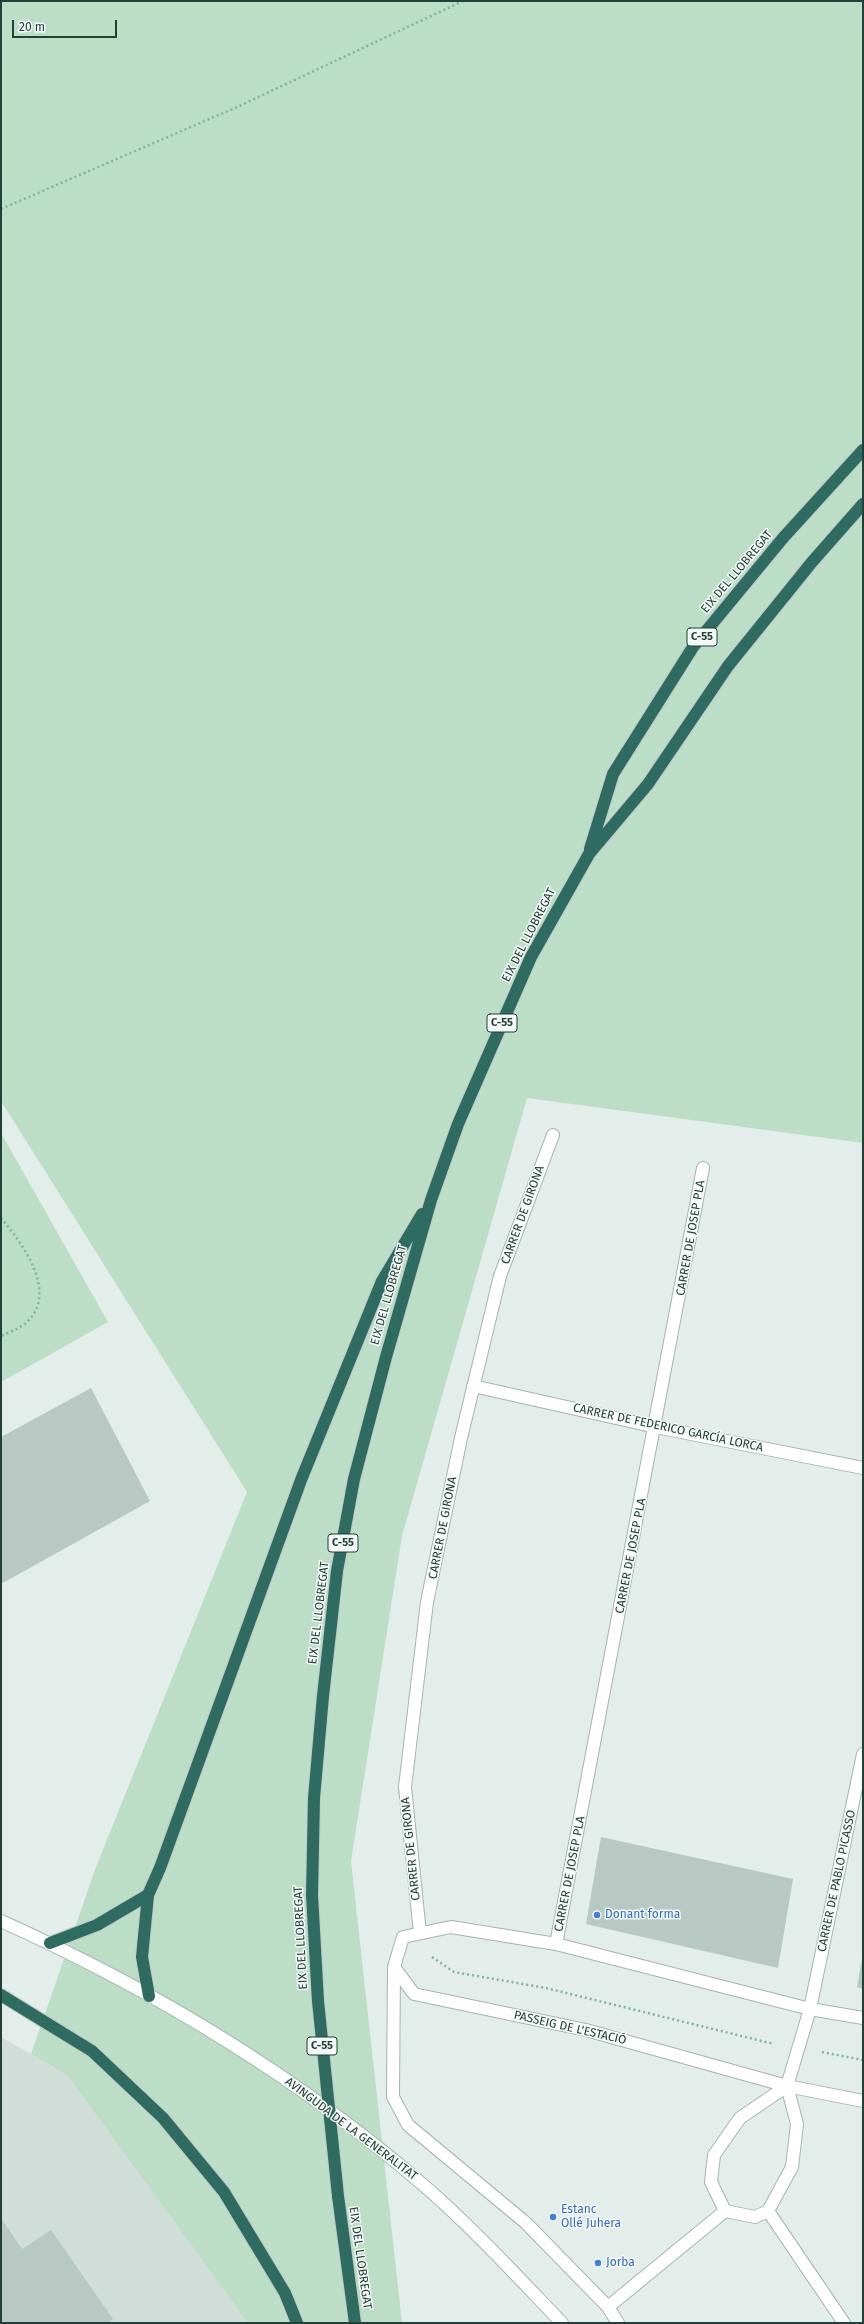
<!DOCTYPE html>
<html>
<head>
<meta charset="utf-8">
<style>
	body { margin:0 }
	#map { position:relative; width:864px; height:2324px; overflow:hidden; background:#e3ede9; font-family:"Fira Sans",sans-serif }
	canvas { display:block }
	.frame { position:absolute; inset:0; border:2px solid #223f38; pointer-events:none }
	.scale { position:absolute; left:12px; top:20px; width:105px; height:18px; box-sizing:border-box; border:2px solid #223f38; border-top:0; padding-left:5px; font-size:12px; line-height:14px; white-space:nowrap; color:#223f38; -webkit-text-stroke:3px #f4f9f7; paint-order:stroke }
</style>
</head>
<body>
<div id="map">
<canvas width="864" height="2324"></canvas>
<div class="frame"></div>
<div class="scale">20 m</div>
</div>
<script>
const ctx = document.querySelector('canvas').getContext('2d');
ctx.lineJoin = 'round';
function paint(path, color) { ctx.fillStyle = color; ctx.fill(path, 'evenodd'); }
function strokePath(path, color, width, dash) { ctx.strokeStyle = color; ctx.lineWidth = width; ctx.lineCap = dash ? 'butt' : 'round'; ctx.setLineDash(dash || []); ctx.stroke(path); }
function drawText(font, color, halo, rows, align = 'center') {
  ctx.font = font + ' "Fira Sans",sans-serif'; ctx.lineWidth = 3; ctx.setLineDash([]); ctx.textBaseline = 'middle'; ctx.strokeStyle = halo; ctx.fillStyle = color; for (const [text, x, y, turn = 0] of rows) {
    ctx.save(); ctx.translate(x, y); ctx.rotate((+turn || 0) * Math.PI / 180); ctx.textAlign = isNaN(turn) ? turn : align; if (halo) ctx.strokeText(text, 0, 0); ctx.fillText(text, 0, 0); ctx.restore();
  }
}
paint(new Path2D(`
	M1,2037L67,2075L248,2323H1Z`), '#d1ddd8');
paint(new Path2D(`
	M1,1H863V1143L527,1098L402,1536L351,1861L402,2323H248L67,2075L31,2054L96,1867L247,1492L1,1101Z
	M1,1133L108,1322L1,1382Z`), '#bcdec6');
paint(new Path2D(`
	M91,1388L150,1501L1,1584V1437Z
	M601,1837L793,1879L778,1968L586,1924Z
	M862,1959H863V1989L857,1987Z
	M1,2218L22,2249L51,2230L113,2319L108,2323H1Z`), '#b8c8c2');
const street = new Path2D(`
	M473,1386L656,1427L863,1468
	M420,1933L405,1787L427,1602L461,1438L500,1276L553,1135
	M556,1944L703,1168
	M394,1967L414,1994L586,2030L787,2086L863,2101
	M787,2086L810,2009L863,1754
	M725,2211L755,2217L768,2211L792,2167L797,2124L787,2086
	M725,2211L711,2182L714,2155L740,2118L787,2086
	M768,2211L844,2323
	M608,2307L725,2211
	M618,2323L608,2307L526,2223L408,2125L393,2097L394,1967L403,1937L451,1927L556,1944L810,2009L863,2018`);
const secondary = new Path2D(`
	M1,1921C152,1989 295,2075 421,2183C471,2226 516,2275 562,2323`);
const highway = new Path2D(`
	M590,849L613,774L693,647L783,538L863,450
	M312,1895L314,1798L323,1696L337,1571L354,1479L386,1357L431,1200L458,1124L531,957L589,854L648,784L728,666L812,562L863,504
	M50,1943L97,1925L148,1895
	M1,1995L92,2051L163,2118L224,2192L285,2293L297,2323
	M149,1996L142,1957L148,1895L160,1868L301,1480L382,1281L422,1214
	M338,2196L355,2323`);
strokePath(street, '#a5b5b0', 14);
strokePath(secondary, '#a1b9b1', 14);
strokePath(highway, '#c1c9c7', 14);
strokePath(new Path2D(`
	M1,209L237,107L463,1
	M1,1218C22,1243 58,1291 28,1321C22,1328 9,1332 1,1336
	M432,1957L454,1972L546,1988L774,2044
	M822,2052L863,2060`), '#83b1a3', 2.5, [2, 3]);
strokePath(street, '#fff', 12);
strokePath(secondary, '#fff', 12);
strokePath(highway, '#2e6b60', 12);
const highwayBridge = new Path2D(`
	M312,1895L318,2001L338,2196`);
strokePath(highwayBridge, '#c1c9c7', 14, []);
strokePath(highwayBridge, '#2e6b60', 12);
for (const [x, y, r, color] of [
	[597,1915,4,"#3f7fe0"],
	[553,2217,4,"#3f7fe0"],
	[598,2263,4,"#3f7fe0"]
]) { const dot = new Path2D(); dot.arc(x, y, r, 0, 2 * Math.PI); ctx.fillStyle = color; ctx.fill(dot); strokePath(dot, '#f4f9f7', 1.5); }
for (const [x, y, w] of [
	[702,637,30],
	[502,1023,30],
	[343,1543,30],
	[322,2046,30]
]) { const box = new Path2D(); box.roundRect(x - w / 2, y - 9, w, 18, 3); ctx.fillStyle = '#f4f9f7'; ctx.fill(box); strokePath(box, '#223f38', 1); }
drawText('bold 11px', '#223f38', null, [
	["C-55",702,637],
	["C-55",502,1023],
	["C-55",343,1543],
	["C-55",322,2046]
]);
drawText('12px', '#223f38', '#f4f9f7', [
	["EIX DEL LLOBREGAT",737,572,-50],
	["EIX DEL LLOBREGAT",529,935,-63],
	["CARRER DE GIRONA",523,1215,-70],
	["CARRER DE JOSEP PLA",691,1238,-80],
	["EIX DEL LLOBREGAT",389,1295,-74],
	["CARRER DE FEDERICO GARCÍA LORCA",668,1428,12],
	["CARRER DE GIRONA",443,1528,-79],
	["CARRER DE JOSEP PLA",631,1556,-79],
	["EIX DEL LLOBREGAT",319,1613,-83],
	["CARRER DE GIRONA",411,1849,-96],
	["CARRER DE JOSEP PLA",570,1874,-79],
	["CARRER DE PABLO PICASSO",837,1881,-78],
	["EIX DEL LLOBREGAT",301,1938,-93],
	["PASSEIG DE L'ESTACIÓ",570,2028,13],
	["AVINGUDA DE LA GENERALITAT",351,2129,37],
	["EIX DEL LLOBREGAT",360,2258,82]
]);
drawText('12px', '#366cbe', '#f4f9f7', [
	["Donant forma",605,1915],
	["Estanc",561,2210],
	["Ollé Juhera",561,2224],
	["Jorba",606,2263]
], 'left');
</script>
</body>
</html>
